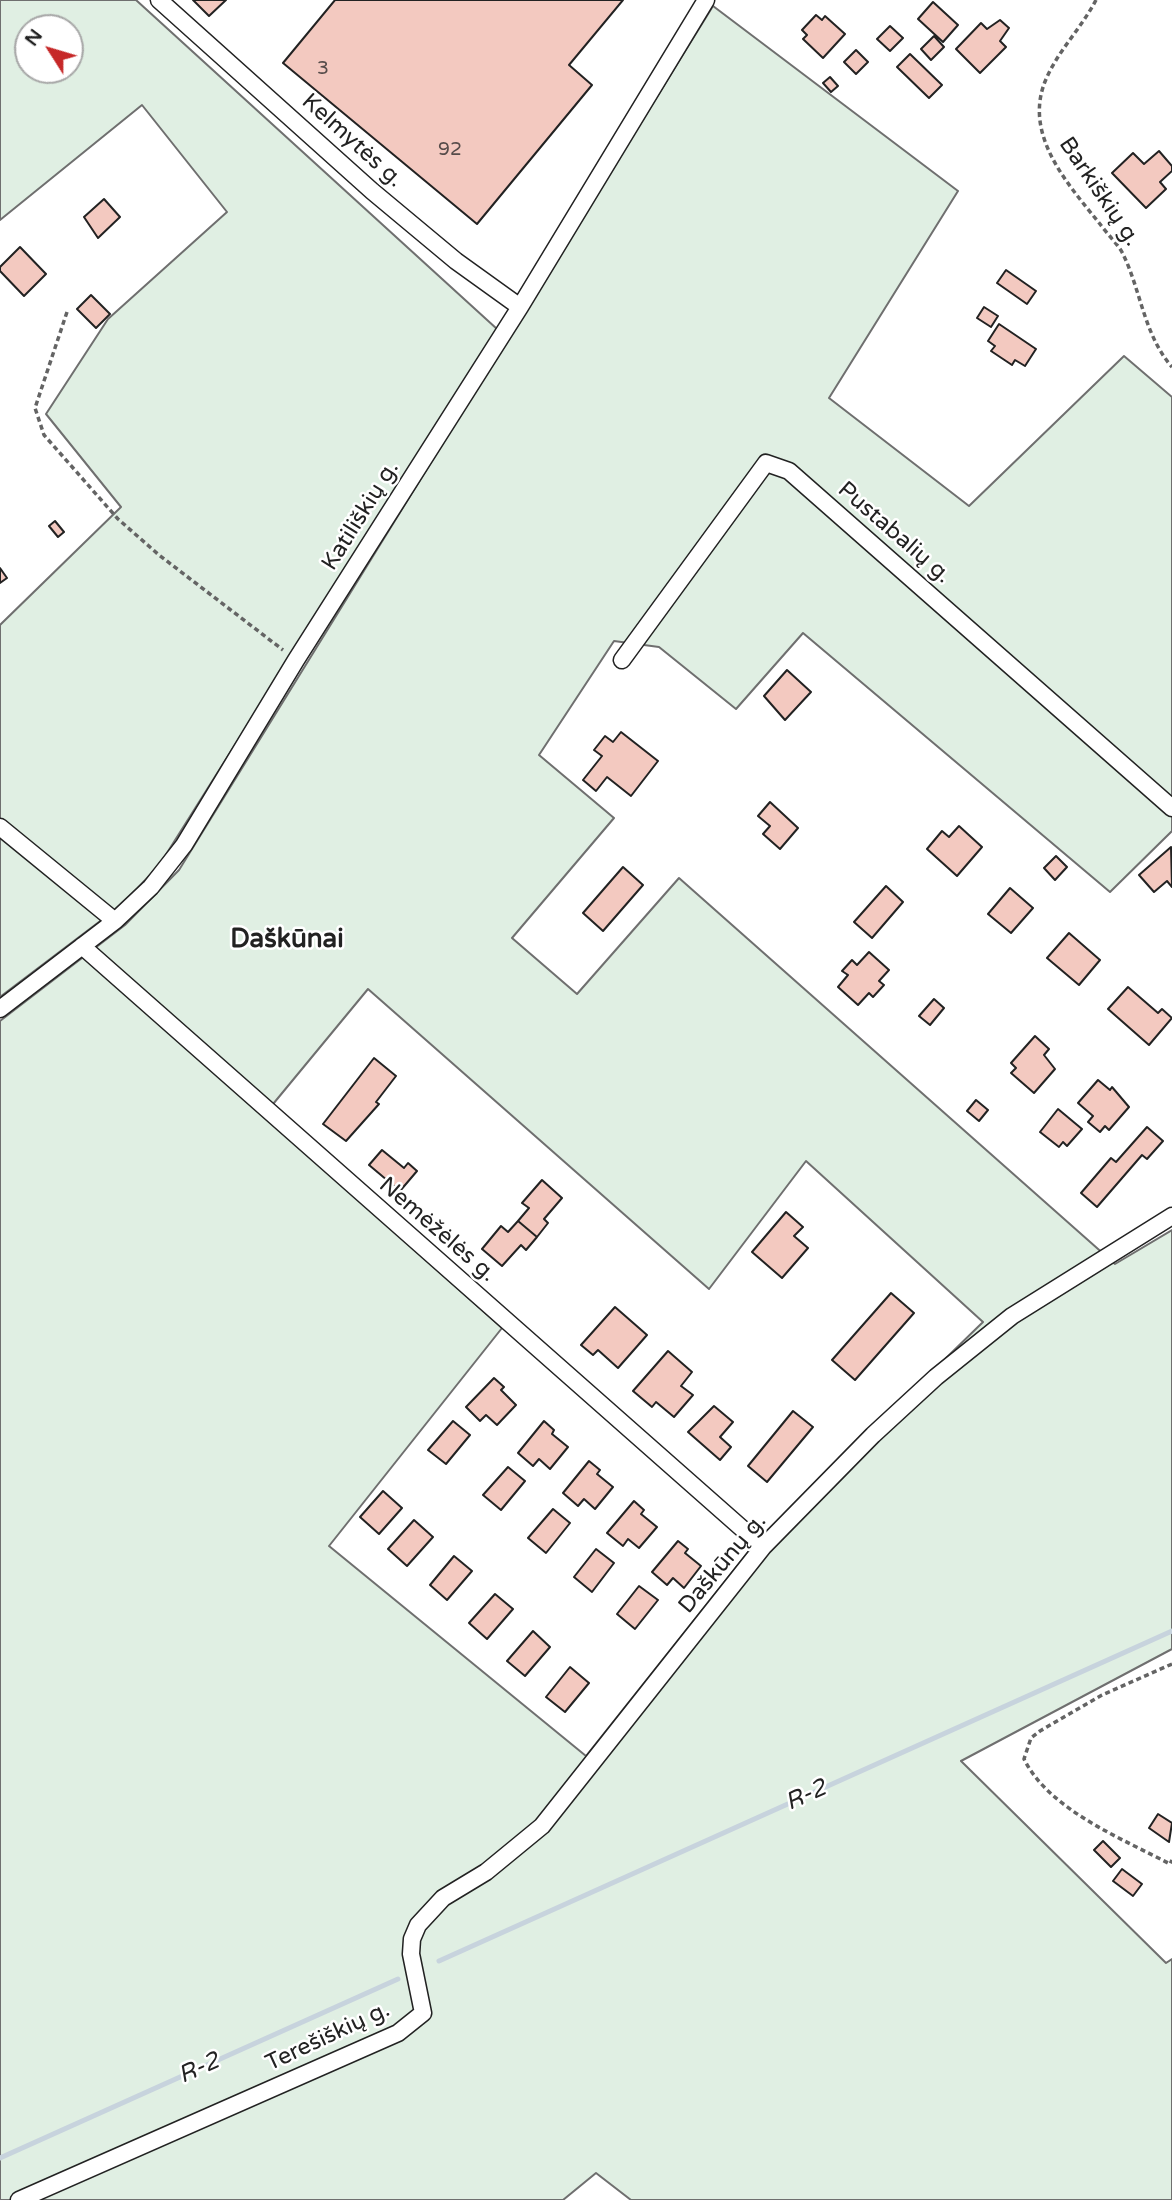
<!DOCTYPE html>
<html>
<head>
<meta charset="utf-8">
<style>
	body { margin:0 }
	#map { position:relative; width:1172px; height:2200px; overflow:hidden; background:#fff; font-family:"Varela Round",sans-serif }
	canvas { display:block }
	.north { position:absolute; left:14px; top:14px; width:70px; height:70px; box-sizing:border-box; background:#fff; border:2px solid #a7a7a7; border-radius:50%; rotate:307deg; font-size:19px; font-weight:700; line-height:28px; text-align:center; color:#222 }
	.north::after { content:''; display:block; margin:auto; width:24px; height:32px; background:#c62828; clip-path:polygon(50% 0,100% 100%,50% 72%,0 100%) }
</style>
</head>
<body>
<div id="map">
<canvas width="1172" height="2200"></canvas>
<div class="north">N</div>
</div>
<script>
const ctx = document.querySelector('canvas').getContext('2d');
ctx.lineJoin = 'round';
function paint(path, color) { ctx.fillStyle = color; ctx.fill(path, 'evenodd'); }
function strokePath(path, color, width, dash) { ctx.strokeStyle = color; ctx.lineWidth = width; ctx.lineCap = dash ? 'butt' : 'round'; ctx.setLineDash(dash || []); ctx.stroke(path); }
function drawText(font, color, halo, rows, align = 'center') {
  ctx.font = font + ' "Varela Round",sans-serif'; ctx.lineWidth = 5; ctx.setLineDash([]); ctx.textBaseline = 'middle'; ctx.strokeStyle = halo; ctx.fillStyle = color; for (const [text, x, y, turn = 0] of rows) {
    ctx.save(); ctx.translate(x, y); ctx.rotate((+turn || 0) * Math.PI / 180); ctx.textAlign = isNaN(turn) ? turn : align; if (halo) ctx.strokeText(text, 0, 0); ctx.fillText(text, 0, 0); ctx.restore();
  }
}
const green = new Path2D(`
	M0,0H136L497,329L160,864L124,903L0,997V625L121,507L46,414L108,319L227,212L142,105L0,220ZM28,28H70V70H28Z
	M713,6L958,191L829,398L969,506L1124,356L1172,397V831L1110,892L803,633L736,709L659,647L614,641L539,755L614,818L512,938L577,994L679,878L1115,1264L1172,1230V1649L961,1761L1166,1963L1172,1959V2200H631L596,2173L563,2200H0V1021L125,925L179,870ZM368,989L709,1289L806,1161L983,1322L752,1547L586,1756L329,1546L502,1328L264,1115Z`);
paint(green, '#e0efe3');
strokePath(green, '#6f6f6f', 2);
strokePath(new Path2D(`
	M439,1961L1172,1631
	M0,2158L398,1979`), '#c7d3dd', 5);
const building = new Path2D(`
	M193,0H226L209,16Z
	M335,0H623L569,65L592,85L477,224L283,63Z
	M933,2L958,25L943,42L918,19Z
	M816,15L822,20L825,16L845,34L823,58L803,39L807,35L802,30Z
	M1000,20L1009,28L1000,41L1006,47L980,73L956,49L981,23L987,29Z
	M890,26L903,38L890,51L877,39Z
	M934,36L944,47L931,60L921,49Z
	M856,50L868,62L856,74L844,62Z
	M910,54L942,85L929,98L897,67Z
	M830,77L838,86L831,92L823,83Z
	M1159,151L1172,166V171L1160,182L1166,189L1146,208L1112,173L1133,153L1144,164Z
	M104,199L120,217L98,238L84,217Z
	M20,247L46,274L24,296L0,271V267Z
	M1006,270L1036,291L1027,304L997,283Z
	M91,295L110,314L96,328L77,309Z
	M984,307L998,316L991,327L977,318Z
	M999,324L1036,349L1025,366L1015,360L1012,365L991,351L995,346L988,341Z
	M55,521L64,532L58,537L49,526Z
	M0,568L7,578L0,583Z
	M787,670L811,692L785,720L764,696Z
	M621,732L658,761L631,796L607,777L596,791L583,780L602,756L594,750L605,736L613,742Z
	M770,802L798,828L780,849L763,834L770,826L758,816Z
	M959,826L982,847L957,876L927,849L942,831L949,837Z
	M1171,847L1172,887L1167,881L1154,892L1139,875Z
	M1056,856L1067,867L1055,880L1044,868Z
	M623,867L643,885L603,931L583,913Z
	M886,886L903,902L872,938L854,922Z
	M1010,888L1033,908L1011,933L988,914Z
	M1069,933L1100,960L1079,985L1047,958Z
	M869,952L889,970L879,981L884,985L873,997L869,993L858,1005L838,987L848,975L842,971L852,960L857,965Z
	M1128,987L1158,1013L1162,1009L1172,1018L1149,1045L1108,1009Z
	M934,999L944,1008L930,1025L919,1016Z
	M1035,1036L1049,1049L1044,1055L1055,1069L1034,1093L1011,1073L1016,1068L1011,1063Z
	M374,1058L396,1076L376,1102L379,1104L346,1141L323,1124Z
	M1098,1080L1110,1090L1112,1087L1129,1107L1109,1130L1105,1126L1100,1132L1088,1122L1093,1116L1078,1103Z
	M976,1100L988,1110L979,1121L967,1111Z
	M1058,1109L1082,1129L1067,1146L1063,1142L1059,1147L1040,1132Z
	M1147,1127L1163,1141L1147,1159L1142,1155L1097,1207L1081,1193L1111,1158L1116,1162Z
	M382,1150L404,1168L408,1163L417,1171L400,1191L369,1165Z
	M542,1180L562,1198L544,1219L548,1223L537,1237L518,1221L529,1208L522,1203Z
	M786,1212L803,1227L794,1236L808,1248L782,1278L752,1252Z
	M518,1221L537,1237L526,1250L521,1245L502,1266L482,1249L501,1226L508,1232Z
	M891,1293L914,1313L855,1380L832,1360Z
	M615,1307L647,1335L618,1368L598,1350L593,1355L581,1345Z
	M668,1351L692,1372L681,1386L693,1395L674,1417L656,1402L652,1407L633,1391Z
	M494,1378L504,1387L501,1390L516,1405L497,1425L486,1415L480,1421L466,1407Z
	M714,1406L733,1422L720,1437L731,1447L720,1460L688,1432Z
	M793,1411L813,1427L767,1482L748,1466Z
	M453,1421L470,1435L446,1464L428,1450Z
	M544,1421L554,1430L552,1434L568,1447L550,1469L539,1459L533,1466L518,1453Z
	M589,1461L600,1470L597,1474L613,1487L595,1509L584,1499L578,1506L563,1493Z
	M508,1467L525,1481L501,1510L483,1495Z
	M383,1491L402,1508L379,1534L360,1517Z
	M634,1501L644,1510L641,1514L657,1527L639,1548L628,1539L623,1546L607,1533Z
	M553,1509L570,1523L546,1553L528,1538Z
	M414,1520L433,1537L407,1566L388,1549Z
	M678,1541L688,1549L685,1553L701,1566L684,1588L673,1578L667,1585L652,1572Z
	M596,1549L614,1563L592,1592L574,1577Z
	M454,1556L472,1571L447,1600L430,1585Z
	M639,1586L658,1600L635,1629L617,1614Z
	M495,1594L513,1609L487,1639L469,1623Z
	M533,1631L550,1647L525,1676L507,1661Z
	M570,1667L589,1683L565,1712L546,1697Z
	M1158,1814L1172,1823L1169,1842L1149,1828Z
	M1103,1841L1120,1858L1111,1867L1094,1850Z
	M1122,1869L1142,1884L1133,1896L1113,1881Z`);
paint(building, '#f3c9c0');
strokePath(building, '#222', 2);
const street = new Path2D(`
	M159,0L372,191L456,261L520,307
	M622,660L766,463L789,471L1172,808
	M0,827L115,921
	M82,946L763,1547
	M0,1009L115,921L151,887L184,845L296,660L520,307L706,0
	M19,2200L398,2033L423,2013L411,1954L412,1939L418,1925L443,1898L486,1872L542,1826L763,1547L873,1435L936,1377L1012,1316L1172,1216`);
strokePath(street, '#222', 19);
strokePath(new Path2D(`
	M1096,0C1082,27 1059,50 1047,77C1021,133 1067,183 1100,224C1107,234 1118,244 1123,254C1141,291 1144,335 1172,367
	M67,312L35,408L44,435L118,519L159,555L283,650
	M1172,1664L1102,1695L1040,1731L1031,1738L1024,1759C1049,1810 1123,1839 1170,1864L1172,1860`), '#646464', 3.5, [5, 3.5]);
strokePath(street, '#fff', 16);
drawText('19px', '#564c4a', null, [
	["3",323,69],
	["92",450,150]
]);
drawText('23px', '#222', '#fff', [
	["Kelmytės g.",352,141,42],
	["Barkiškių g.",1099,192,56],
	["Katiliškių g.",361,516,-58],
	["Pustabalių g.",894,533,41],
	["Nemėžėlės g.",437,1230,41],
	["Daškūnų g.",723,1564,-50],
	["Terešiškių g.",328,2037,-25]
]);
drawText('italic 24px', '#222', '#fff', [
	["R-2",806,1796,-24],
	["R-2",199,2069,-24]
]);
drawText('bold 26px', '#222', '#fff', [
	["Daškūnai",287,940]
]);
</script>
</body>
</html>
